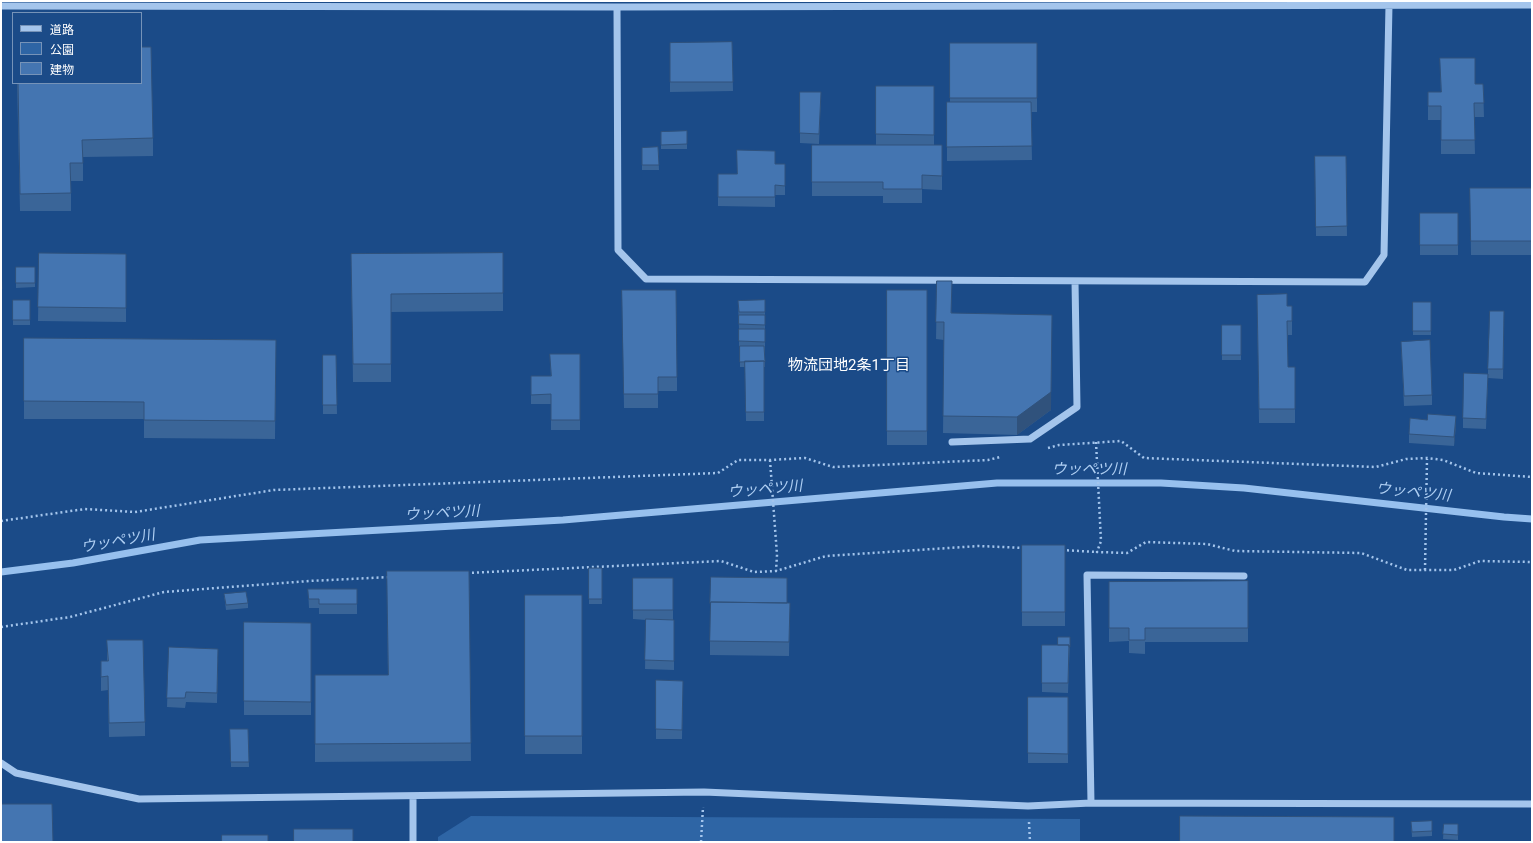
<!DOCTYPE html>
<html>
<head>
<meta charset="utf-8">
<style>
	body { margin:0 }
	#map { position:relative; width:1533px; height:843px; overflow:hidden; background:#1b4b88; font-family:Roboto,"Noto Sans JP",sans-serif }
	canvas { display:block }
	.frame { position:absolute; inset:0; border:2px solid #fff; pointer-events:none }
	.legend { position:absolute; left:12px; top:12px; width:130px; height:72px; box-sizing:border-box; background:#1b4b88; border:1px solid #7693b8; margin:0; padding:5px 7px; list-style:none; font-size:12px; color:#fff }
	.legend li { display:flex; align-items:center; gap:8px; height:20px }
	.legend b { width:20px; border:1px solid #7693b8 }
</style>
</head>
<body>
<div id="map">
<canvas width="1533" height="843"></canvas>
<div class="frame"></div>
<ul class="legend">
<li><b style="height:5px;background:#a4c5ec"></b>道路</li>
<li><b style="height:11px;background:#2e65a5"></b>公園</li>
<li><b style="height:11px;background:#4475b1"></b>建物</li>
</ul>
</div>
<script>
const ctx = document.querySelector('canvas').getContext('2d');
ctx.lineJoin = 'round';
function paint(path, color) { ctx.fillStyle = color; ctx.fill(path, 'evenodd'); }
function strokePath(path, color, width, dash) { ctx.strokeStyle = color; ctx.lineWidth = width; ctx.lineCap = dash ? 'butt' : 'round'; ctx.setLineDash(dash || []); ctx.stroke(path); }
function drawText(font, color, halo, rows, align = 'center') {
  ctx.font = font + ' Roboto,"Noto Sans JP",sans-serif'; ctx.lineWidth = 3; ctx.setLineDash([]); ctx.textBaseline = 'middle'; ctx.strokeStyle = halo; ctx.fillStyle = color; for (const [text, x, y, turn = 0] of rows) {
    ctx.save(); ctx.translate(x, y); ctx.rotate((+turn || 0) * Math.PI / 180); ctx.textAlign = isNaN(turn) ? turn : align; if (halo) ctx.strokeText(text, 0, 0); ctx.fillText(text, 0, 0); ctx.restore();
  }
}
paint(new Path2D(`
	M471,816L1080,819V842H438V837Z`), '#2e65a5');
strokePath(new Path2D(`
	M1,572L73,563L200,540L563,520L997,483H1161L1244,488L1504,517L1532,519`), '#97c0ee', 7);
strokePath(new Path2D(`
	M1096,442L1101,541L1097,552L1127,553L1146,542L1207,544L1235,551L1361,553L1407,570H1454L1480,561L1532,562
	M1048,448L1059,445L1121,441L1144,458L1376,467L1406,459L1427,458L1443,460L1476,473L1532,477
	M770,460L777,555L776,571
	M1,521L85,509L135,512L274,490L718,473L738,460H770L805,458L833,467L988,460L1000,457
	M1062,550L1097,552
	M1425,570L1427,459
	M467,573L721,561L754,572L776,571L826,556L979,546L1025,548
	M1,627L70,617L164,592L309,581L390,577
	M1029,822L1030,842
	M701,842L703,807`), '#a4c5ec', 2.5, [2, 3]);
strokePath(new Path2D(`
	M1,6L617,7L1532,5
	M617,7L618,250L646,279L1365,282L1384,255L1389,5
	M952,442L1030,439L1077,407L1075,281
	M1,763L16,773L139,799L704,792L1028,806L1091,803L1532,804
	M1091,803L1087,575L1244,576
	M413,842V796`), '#a4c5ec', 7);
paint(new Path2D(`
	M732,42L733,91L670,92V43Z
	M950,43H1037V112H1031L1032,160L947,161V102H950Z
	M17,83H141L153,138V156L83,157V181H71V211H20Z
	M1475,84H1483L1484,117H1474L1475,154H1441V120H1428V92H1441Z
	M876,86H934V145H942V190L922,189V203H883V196H812V145H876Z
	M800,92H821L819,144L800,143Z
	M687,131V149H661V132Z
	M658,147L659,170H642V148Z
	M1315,156H1346L1347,236H1316Z
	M775,164H785V195H775V207L718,206V174H737Z
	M1470,188H1532V255H1471Z
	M1420,213H1458V255H1420Z
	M39,253L126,254V322L38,321Z
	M503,253V311L391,312V382H353L351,254Z
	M16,267H35V287L16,288Z
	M937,281L952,313L1051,410L1017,435L943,433L944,340L936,339Z
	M622,290L677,377V391H658V408H624Z
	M887,290H927V445H887Z
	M1257,295L1287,306H1292V335H1288V367H1295V423H1259Z
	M13,300H30V325H13Z
	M765,300V367H764V421H746L745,367H740V346H739V329H760H739L738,301Z
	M1413,302H1431V335H1413Z
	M1504,321L1503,379L1488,378V369Z
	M1222,325H1241V360H1222Z
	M24,338L276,340L275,439L144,438V419H24Z
	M1401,342L1432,395V405L1404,406Z
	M580,354V430H551V404H531V376H550Z
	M323,355H336L337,414H323Z
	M1488,374L1486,429L1463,428V418Z
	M1456,425L1454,446L1409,443V434Z
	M1022,545H1065V626H1022Z
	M589,568H602V604H589Z
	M469,571L471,761L315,762V675H388Z
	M633,578H673V620H674V670L645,669L646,620L633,619Z
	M1248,581V642H1145V654L1129,653V641L1109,642V582Z
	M308,589H357V614H319V608H309Z
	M224,594L248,603V608L226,610Z
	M525,595H582V754H525Z
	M710,603H790L789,656L710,655Z
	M244,622L311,623V715H244Z
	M1070,637L1068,693L1042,692V645H1058Z
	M107,640L145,722V736L109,737L108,690L101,691V661H107Z
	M169,647L218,659L217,703L186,702L185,708L167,707Z
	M656,680L683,681L682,739H656Z
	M1028,697H1068V763H1028Z
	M230,729H248L249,767H231Z
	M1432,821V836L1412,837L1411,822Z
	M1444,824H1458V840L1443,839Z`), '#3a6598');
paint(new Path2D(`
	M1052,332L1051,410L1017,435V417Z
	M1456,416V425L1454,446V437Z`), '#30527c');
const building = new Path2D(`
	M732,42L733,82H670V43Z
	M950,43H1037V98H950Z
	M141,47H151L153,138L82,140L83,163H70L71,193L20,194L18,83H141Z
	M1440,58H1475V84H1483L1484,103H1474L1475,140H1441V106H1428V92H1441Z
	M876,86H934V135L876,134Z
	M800,92H821L819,134L800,133Z
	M947,102H1031L1032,146L947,147Z
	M687,131V144L661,145V132Z
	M812,145H942V176L922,175V189H883V182H812Z
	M658,147L659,165H642V148Z
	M737,150L775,151V164H785V186L775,185V197H718V174H737Z
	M1315,156H1346L1347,226L1316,227Z
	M1470,188H1532V241H1471Z
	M1420,213H1458V245H1420Z
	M39,253L126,254V308L38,307Z
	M503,253V293L391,294V364H353L351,254Z
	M16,267H35V283H16Z
	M1,268L2,289H1Z
	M937,281H952L951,313L1052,315L1051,392L1017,417L943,416L944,322H936Z
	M622,290H676L677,377H658V394H624Z
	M887,290H927V431H887Z
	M1287,294V306H1292V321H1287L1288,367H1295V409H1259L1257,295Z
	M13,300H30V320H13Z
	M765,300V312H739L738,301Z
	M1413,302H1431V331H1413Z
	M1490,311H1504L1503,369H1488Z
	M739,315H765V325L739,324Z
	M1222,325H1241V355H1222Z
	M739,329H765V342L739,341Z
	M24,338L276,340L275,421L144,420V402L24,401Z
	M1430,340L1432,395L1404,396L1401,342Z
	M740,346H764L765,362L764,361L740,362Z
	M550,354H580V420H551V394L531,395V376H551Z
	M323,355H336L337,405H323Z
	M745,361H764V412H746Z
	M1464,373L1488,374L1486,419L1463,418Z
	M1428,414L1456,416L1454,437L1409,434L1410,418L1427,420Z
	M1022,545H1065V612H1022Z
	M589,568H602V599H589Z
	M387,571H469L471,743L315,744V675H388Z
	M711,577L787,578V603L711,602L710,603Z
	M633,578H673V610H633Z
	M1248,581V628H1145V640H1129V628H1109V582Z
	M308,589H357V604H319V599H309Z
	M246,592L248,603L226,605L224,594Z
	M525,595H582V736H525Z
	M711,602L790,603L789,642L710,641Z
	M646,619L674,620V661L645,660Z
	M244,622L311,623V702L244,701Z
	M1058,637H1070V647H1069V645H1058Z
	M107,640H143L145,722L109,723L108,676L101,677V661H108Z
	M1042,645H1069L1068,683H1042Z
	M169,647L218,649L217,693L186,692L185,698H167Z
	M656,680L683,681L682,730L656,729Z
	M1028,697H1068V754L1028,753Z
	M230,729H248L249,762H231Z
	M1,804H52L53,842H1Z
	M1180,816L1394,817V842H1180Z
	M1432,821V831L1412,832L1411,822Z
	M1444,824H1458V835L1443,834Z
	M294,829H353V842H294Z
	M222,835H268V842H222Z`);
paint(building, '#4475b1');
strokePath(building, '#30527c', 1);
drawText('15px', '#fff', '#1b4b88', [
	["物流団地2条1丁目",849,366]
]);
drawText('italic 15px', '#afcff3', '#1b4b88', [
	["ウッペツ川",1089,470],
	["ウッペツ川",765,490,-5],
	["ウッペツ川",1413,493,6],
	["ウッペツ川",442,514,-3],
	["ウッペツ川",118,542,-10]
]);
</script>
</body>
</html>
